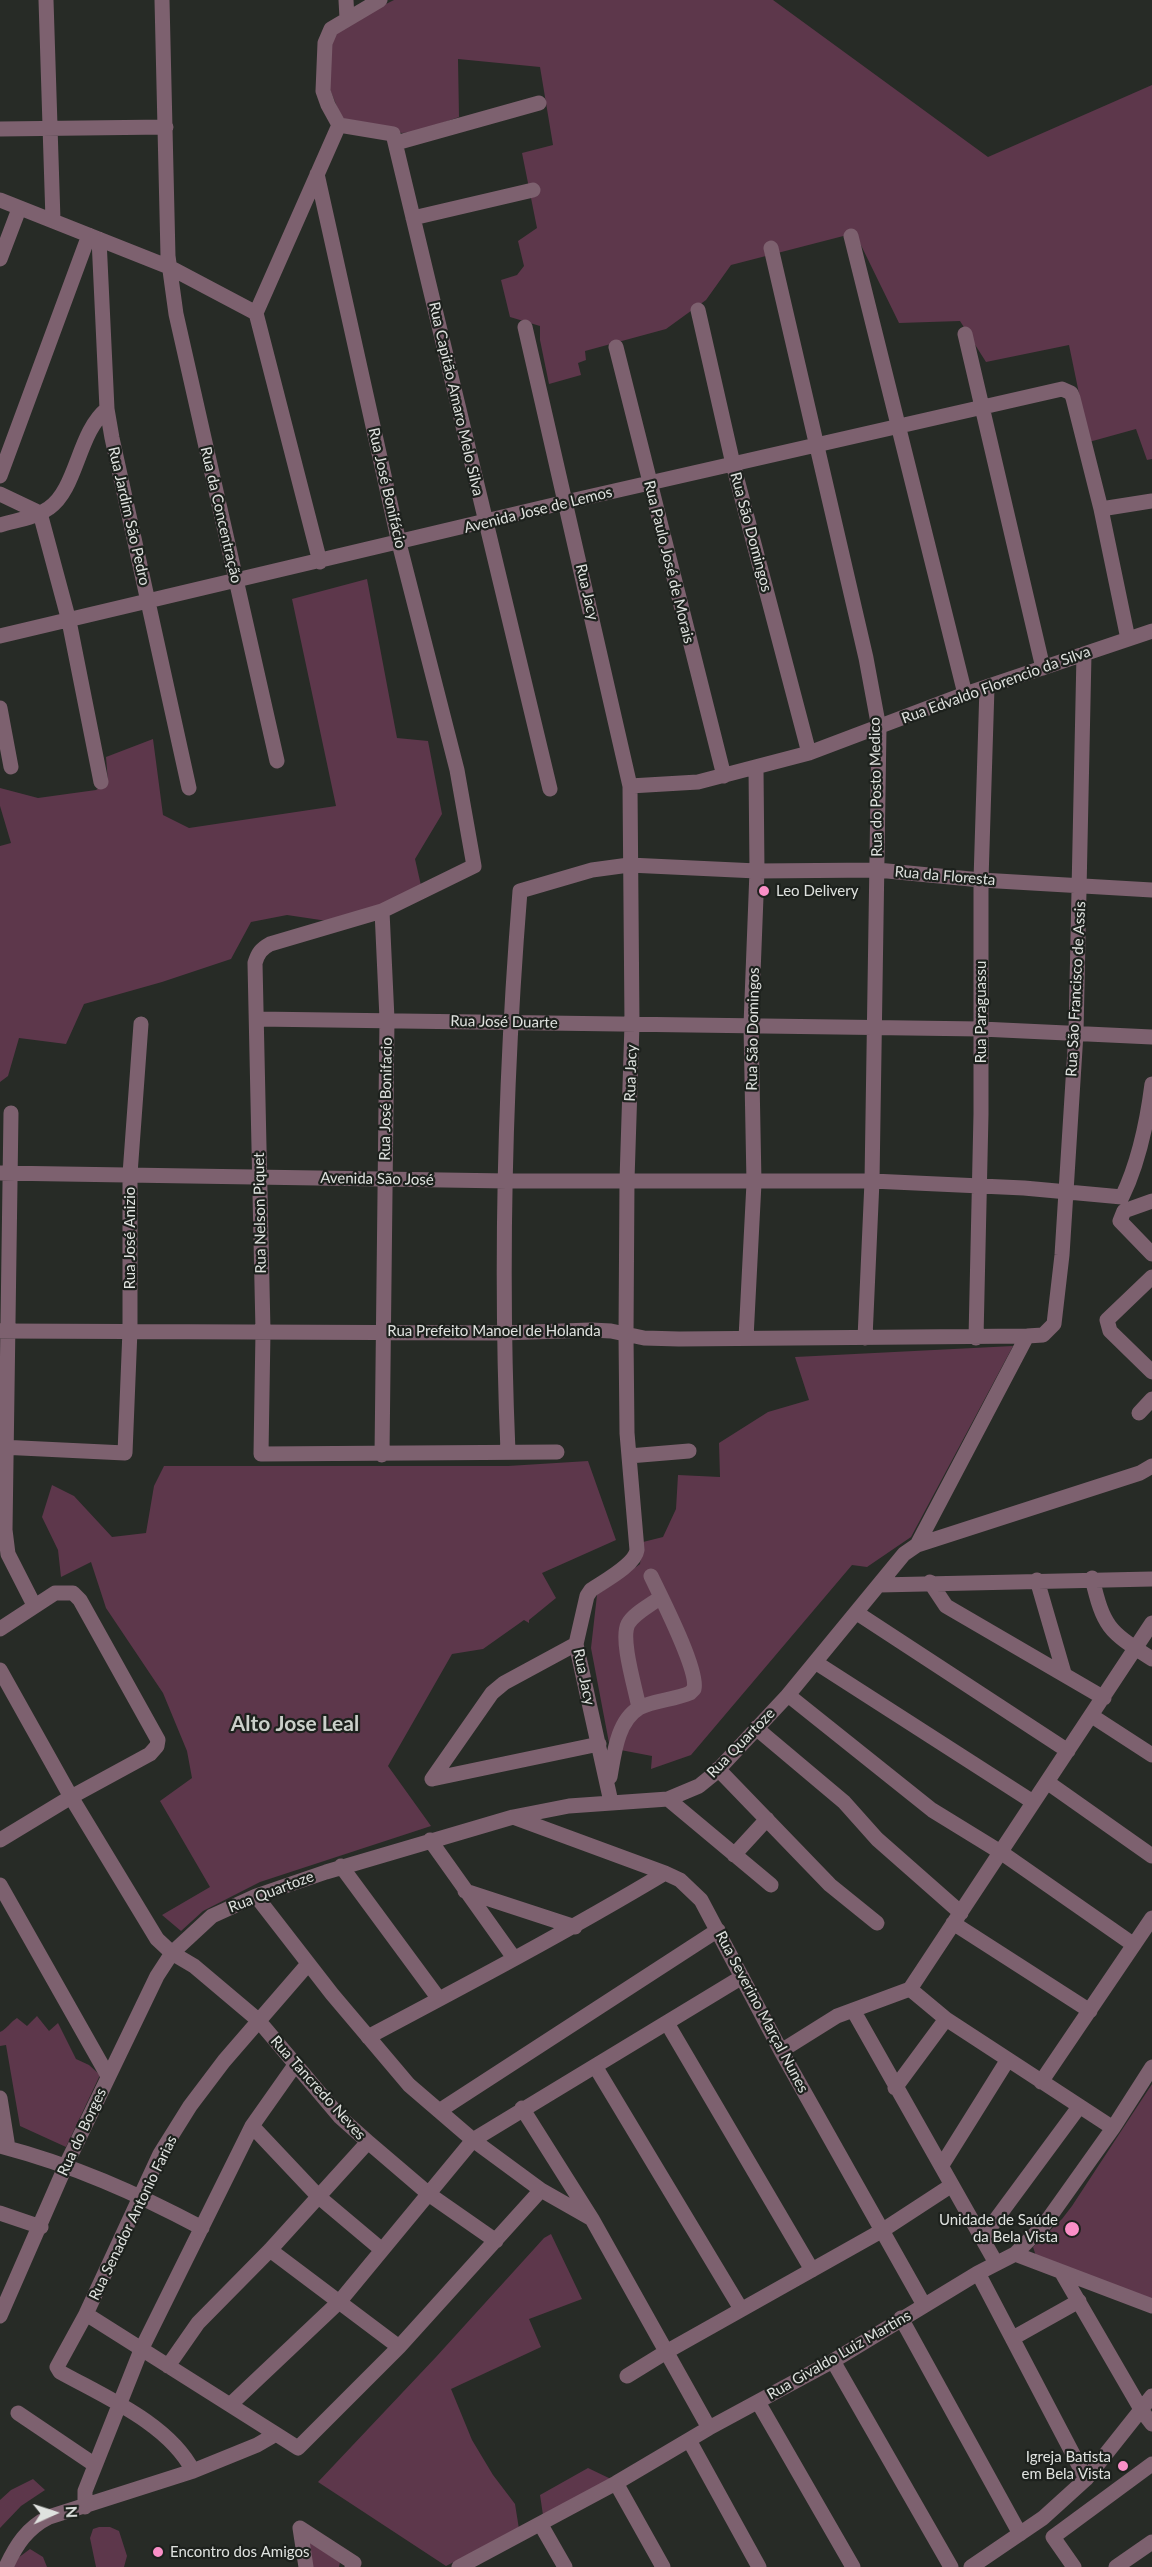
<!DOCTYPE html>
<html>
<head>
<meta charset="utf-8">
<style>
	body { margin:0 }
	#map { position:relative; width:1152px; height:2567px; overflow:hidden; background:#272b26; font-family:Lato,sans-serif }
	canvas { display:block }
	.north { position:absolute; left:24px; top:2483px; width:60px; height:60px; -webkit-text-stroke:4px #1d211d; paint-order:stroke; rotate:87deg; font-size:16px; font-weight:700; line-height:24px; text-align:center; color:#dfe2df }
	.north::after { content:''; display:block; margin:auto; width:21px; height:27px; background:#dfe2df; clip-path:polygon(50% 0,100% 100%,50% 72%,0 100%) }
</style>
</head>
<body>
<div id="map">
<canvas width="1152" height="2567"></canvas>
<div class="north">N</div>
</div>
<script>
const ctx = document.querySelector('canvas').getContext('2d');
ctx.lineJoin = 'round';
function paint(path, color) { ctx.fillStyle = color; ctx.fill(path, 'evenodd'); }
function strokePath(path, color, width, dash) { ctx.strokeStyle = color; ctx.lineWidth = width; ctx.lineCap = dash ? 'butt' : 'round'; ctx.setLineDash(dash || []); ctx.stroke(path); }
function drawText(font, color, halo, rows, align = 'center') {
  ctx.font = font + ' Lato,sans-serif'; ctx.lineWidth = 4.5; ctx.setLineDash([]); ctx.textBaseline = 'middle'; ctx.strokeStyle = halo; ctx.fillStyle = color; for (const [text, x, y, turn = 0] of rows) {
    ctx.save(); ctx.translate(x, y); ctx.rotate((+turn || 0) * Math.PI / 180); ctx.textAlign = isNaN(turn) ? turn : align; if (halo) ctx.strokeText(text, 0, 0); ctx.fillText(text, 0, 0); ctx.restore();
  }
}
paint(new Path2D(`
	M394,0H773L988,157L1152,85V459L1147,460L1136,429L1089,442L1069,345L986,362L960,321L899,323L855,233L731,265L706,300L666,329L585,351L586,360L578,363L581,375L549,384L540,340V326L510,317L501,280L517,275L524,266L518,241L537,228L522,153L553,145L540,67L458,59L459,117L419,131L402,133L342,119L329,87L327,52L340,27Z
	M367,579L397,738L428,741L442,814L415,859L422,890L334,922L287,915L251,922L231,959L162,982L84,1004L66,1044L19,1038L8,1076L0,1082V846L11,843L0,806V788L38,798L96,790L108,782L106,757L153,739L163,815L189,828L336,806L292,599Z
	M1013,1346L911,1537L867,1567L852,1565L691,1755L651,1769L652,1756L610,1748L591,1648L597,1595L640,1564L643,1542L663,1537L676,1509L678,1475L720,1477L719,1443L768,1412L809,1400L795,1357Z
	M588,1461L616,1540L542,1573L556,1598L529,1620V1623L524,1620L483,1649L452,1654L388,1766L431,1826L260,1882L203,1911L181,1931L162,1915L210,1887L160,1801L192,1778L187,1751L163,1693L106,1608L91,1562L61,1577L58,1550L42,1517L52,1485L74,1496L112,1537L146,1533L154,1486L164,1466H508Z
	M37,2016L49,2031L58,2023L76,2059L89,2065L100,2075L66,2147L20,2126L6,2045L0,2046V2032C7,2029 10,2022 17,2018L27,2026Z
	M1152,2084V2300L1036,2256L1033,2247L1062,2219L1072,2206Z
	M551,2234L582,2299L529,2319L541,2347L451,2389L472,2440L493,2475L515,2504L519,2529L446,2566L318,2482L436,2357L544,2238Z
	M588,2468L613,2480L543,2515L540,2495Z
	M33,2479L45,2490L21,2506L0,2528V2500L11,2490Z
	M99,2527H110L119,2531L127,2556L124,2567H96L90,2538L93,2529Z
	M303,2538L340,2562L339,2567H308Z
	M30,2549L43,2557L47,2567H13L18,2558Z`), '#5d374b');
strokePath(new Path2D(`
	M46,0L53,220
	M162,0L168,256L176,314L277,761
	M346,0L347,18
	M339,125L393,134L550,789
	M339,125L328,105L323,91L325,43L331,29L380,0
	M0,129L166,127
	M396,143L539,103
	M317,174L399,543L457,770L474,866L382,911L270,944C261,949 258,953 255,963L263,1331L261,1454L557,1452
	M0,200L169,267L256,313
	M413,218L533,190
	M851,236L965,694
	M99,239L107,409L112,438L189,788
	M771,248L866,658L879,728L872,1181L865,1338
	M0,259L19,209
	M698,310L733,464L809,753
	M256,313L320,562
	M256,313L339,125
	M525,327L630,786L632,1024L627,1180L626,1335L627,1433L637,1550C635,1565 604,1581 591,1590L587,1596L576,1644L611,1802
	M965,334L1043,668
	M616,347L724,776
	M0,476L89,235
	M0,494L40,513
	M1101,509L1152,501
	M40,513L69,621L101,782
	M0,525C16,520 35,518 49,508C77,489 78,432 107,409
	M0,636L566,502L1062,389L1071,393L1073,398L1101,509L1128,639
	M0,708L11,767
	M630,786L698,782L809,753L965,694L1152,631
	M382,911L387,1019L382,1455
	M257,1019L981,1029L1152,1037
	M11,1113L5,1530L8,1554L34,1605
	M0,1173L507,1181H872L1024,1188L1122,1197C1139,1162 1147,1123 1152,1084
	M1152,1201L1124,1211L1120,1221L1152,1254
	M1152,1277L1107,1320L1110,1331L1152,1372
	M0,1331L503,1333L591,1330L611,1331L644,1338L679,1339L1027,1336L1043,1335L1054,1324L1062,1255L1076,1033L1084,654
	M746,1338L754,1183L751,1025L757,871L756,768
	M976,1338L981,1114V880L987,687
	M1139,1413L1152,1399
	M0,1447L125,1453L130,1330V1174L141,1024
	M508,1452C500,1265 505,1077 520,891L592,870L629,865L757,871L877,870L981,880L1152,890
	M629,1456L689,1451
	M917,1545L1027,1336
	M1092,1578C1104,1629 1109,1631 1152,1659
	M1037,1580L1064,1673
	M930,1582L946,1606L1104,1698
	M879,1585L1152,1579
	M857,1613L1068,1751
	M0,1629L55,1593H73L80,1600L158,1740L157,1746L150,1754L71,1797L0,1840
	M815,1662L1033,1802
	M0,1670L71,1797L157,1939L172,1953L194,1966L258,2020L340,2117L368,2142L430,2195L496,2241
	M788,1695L932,1810L1002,1853L1134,1945
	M639,1708C636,1690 620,1640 628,1624C634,1613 651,1605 661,1597
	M1092,1716L1152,1755
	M756,1728L844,1802L877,1839L961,1913
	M718,1769L830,1885L877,1923
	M610,1777C614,1755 617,1721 639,1708C654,1700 674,1700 690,1693L694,1689C699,1671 661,1597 651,1576
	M432,1779L492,1693L504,1683L576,1644
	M432,1779L599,1744
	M1047,1782L1152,1856
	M668,1799L771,1885
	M513,1817L665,1873L680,1880L701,1900L781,2051L924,2305
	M430,1840L514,1958
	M734,1855L767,1819
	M341,1866L439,1999
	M0,1885L108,2076
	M465,1891L575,1927
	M256,1896L332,1994L409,2085L473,2140L541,2190L592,2219
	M953,1923L1090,2011
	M910,1989L946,2019L1113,2128
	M853,2010L996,2263
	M667,2023L812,2270
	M368,2037C468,1984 568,1931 665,1873
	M781,2051L837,2016L910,1989L1152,1623
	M595,2066L741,2309
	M1041,2082L1152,1918
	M895,2088L946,2019
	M0,2098L8,2148
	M522,2108L592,2219L709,2428
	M439,2111L718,1930
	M252,2126L319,2197L382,2250
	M0,2146C73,2165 136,2193 202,2228
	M942,2165L1007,2061
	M0,2213L41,2227
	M983,2237L1079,2107
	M270,2250L399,2347
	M1015,2254L1152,2306
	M978,2273L1086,2479
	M1062,2273L1142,2411L1152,2424
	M86,2314L276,2434
	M0,2316L66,2165L157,1976L172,1953L212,1916L256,1896L326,1872L513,1817L569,1806L668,1799L699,1786L715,1773L788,1695L904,1554L917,1545L1140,1473L1152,1466
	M901,2318L1020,2534
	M1013,2338L1079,2301
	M833,2361L951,2567
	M168,2366L198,2323L270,2250L368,2142
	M627,2376L666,2352L883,2230L952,2185
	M758,2402L853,2567
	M231,2404L340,2301L473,2140L742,1977
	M18,2413L95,2465
	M689,2440L759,2567
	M193,2471C169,2424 105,2397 60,2372L57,2367L86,2314L160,2154L190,2106L224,2061L308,1964
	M616,2483L663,2567
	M85,2507V2491L141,2350L252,2126L295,2065
	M541,2525L565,2567
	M6,2567C16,2545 27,2528 49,2517L193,2471L257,2445L276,2434L298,2448L399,2347L541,2190
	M306,2567L300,2528L354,2563L352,2567
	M459,2567L616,2483L709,2428L833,2361L978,2273L1015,2254L1044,2225L1113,2128L1152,2067
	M971,2567L1043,2518L1086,2479L1152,2396
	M1074,2567L1053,2537L1152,2464
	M1116,2567L1152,2542`), '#7d616f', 15);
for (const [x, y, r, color] of [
	[764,891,6,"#fa8fc7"],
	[1072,2229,8,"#fa8fc7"],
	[1123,2466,6,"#fa8fc7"],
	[158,2552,6,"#fa8fc7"]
]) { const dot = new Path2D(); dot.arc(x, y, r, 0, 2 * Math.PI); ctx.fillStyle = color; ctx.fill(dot); strokePath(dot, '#1d211d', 2); }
drawText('15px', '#dfe2df', '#1d211d', [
	["Rua Capitão Amaro Melo Silva",456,399,77],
	["Rua José Bonifácio",387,488,77],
	["Avenida Jose de Lemos",538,510,-14],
	["Rua da Concentração",221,515,77],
	["Rua Jardim São Pedro",129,516,77],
	["Rua São Domingos",751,532,75],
	["Rua Paulo José de Morais",669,562,76],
	["Rua Jacy",587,592,77],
	["Rua Edvaldo Florencio da Silva",996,685,-20],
	["Rua do Posto Medico",876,787,-91],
	["Rua da Floresta",945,876,5],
	["Rua São Francisco de Assis",1076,989,-87],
	["Rua Paraguassu",981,1012,-90],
	["Rua José Duarte",504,1022,1],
	["Rua São Domingos",753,1029,-89],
	["Rua Jacy",631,1073,-88],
	["Rua José Bonifacio",386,1099,-89],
	["Avenida São José",377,1179,1],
	["Rua Nelson Piquet",260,1213,-91],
	["Rua José Anizio",130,1238,-90],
	["Rua Prefeito Manoel de Holanda",494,1331],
	["Rua Jacy",584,1677,78],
	["Rua Quartoze",741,1743,-46],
	["Rua Quartoze",271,1892,-21],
	["Rua Severino Marçal Nunes",762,2012,62],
	["Rua Tancredo Neves",318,2088,48],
	["Rua do Borges",82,2132,-65],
	["Rua Senador Antonio Farias",133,2218,-64],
	["Rua Givaldo Luiz Martins",839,2355,-30]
]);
drawText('15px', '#dfe2df', '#1d211d', [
	["Leo Delivery",776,891],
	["Unidade de Saúde",1058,2220,"right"],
	["da Bela Vista",1058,2237,"right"],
	["Igreja Batista",1111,2457,"right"],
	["em Bela Vista",1111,2474,"right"],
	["Encontro dos Amigos",170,2552]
], 'left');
drawText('bold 21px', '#cbd0ca', '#1d211d', [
	["Alto Jose Leal",295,1724]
]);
</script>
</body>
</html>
